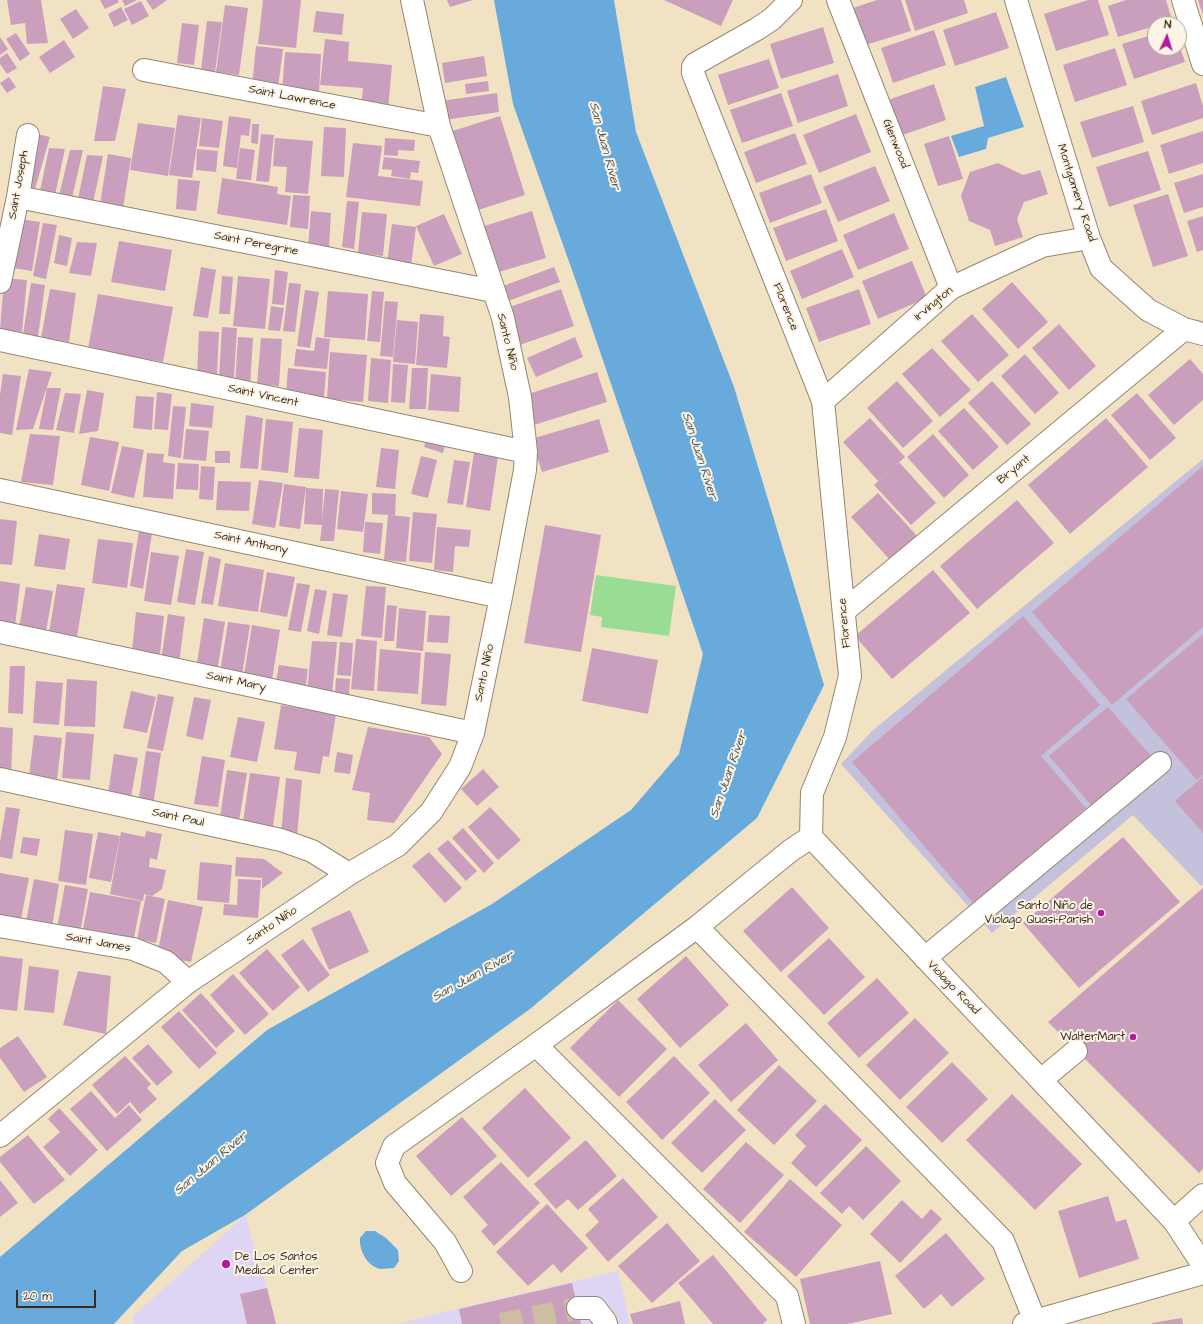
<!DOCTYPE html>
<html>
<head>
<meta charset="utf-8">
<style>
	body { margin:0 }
	#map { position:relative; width:1203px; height:1324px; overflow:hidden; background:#f2e2c4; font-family:"Architects Daughter",sans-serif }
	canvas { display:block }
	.north { position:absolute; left:1147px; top:16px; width:40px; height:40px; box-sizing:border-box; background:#fcf5e5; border:1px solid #afa495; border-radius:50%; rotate:4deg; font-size:11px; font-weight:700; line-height:16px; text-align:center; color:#3b2a1e }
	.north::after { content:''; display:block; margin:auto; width:14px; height:18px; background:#b5179e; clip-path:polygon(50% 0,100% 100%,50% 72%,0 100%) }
	.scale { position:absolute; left:16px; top:1290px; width:80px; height:18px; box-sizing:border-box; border:2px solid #3b2a1e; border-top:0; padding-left:5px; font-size:12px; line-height:14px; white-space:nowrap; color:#3b2a1e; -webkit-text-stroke:3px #fcf5e5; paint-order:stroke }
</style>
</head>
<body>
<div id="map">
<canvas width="1203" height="1324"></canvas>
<div class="north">N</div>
<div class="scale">20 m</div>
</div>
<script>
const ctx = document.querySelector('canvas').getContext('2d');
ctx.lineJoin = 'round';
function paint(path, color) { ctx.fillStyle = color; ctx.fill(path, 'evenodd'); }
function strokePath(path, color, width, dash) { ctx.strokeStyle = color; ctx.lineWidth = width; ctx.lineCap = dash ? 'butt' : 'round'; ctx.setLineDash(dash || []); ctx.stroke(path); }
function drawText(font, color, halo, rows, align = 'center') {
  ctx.font = font + ' "Architects Daughter",sans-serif'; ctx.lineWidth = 4; ctx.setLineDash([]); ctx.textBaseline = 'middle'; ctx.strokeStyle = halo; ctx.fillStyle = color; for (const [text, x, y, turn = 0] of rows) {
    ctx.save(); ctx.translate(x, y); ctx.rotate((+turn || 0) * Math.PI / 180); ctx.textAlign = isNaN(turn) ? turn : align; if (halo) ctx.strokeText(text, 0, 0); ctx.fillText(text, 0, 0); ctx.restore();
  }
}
paint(new Path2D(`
	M245,1215L267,1288L276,1324H134L132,1317Z
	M618,1271L630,1324H398L444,1312Z`), '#ded5f5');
paint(new Path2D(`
	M1203,459V885L1201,886L1133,815L992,933L841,764L872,731Z`), '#c3c1db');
paint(new Path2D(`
	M596,575L676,586L669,636L601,627L602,617L590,615Z`), '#99dd95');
paint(new Path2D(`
	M494,0H614L636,132L734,387L824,685L757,818L530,1009L245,1215L182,1251L114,1324H0V1257L267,1030L492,904L631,810L679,754L703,654L578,287L513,104Z
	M1006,77L1024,127L988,138L986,149L959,157L951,136L984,126L975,87Z
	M366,1231H375L386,1238L398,1250L399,1261L394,1268C389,1268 384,1269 380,1269C367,1266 359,1250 360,1238Z`), '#68aadc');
paint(new Path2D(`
	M7,0H41L48,43L27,44L25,23L11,25Z
	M100,0H118L119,2L105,9Z
	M122,0H137L125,6Z
	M146,0H167L153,10Z
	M263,0H301L296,48L258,44Z
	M447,0H473L450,7Z
	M664,0H733L721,26Z
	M877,0H901L911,31L859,47L847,10Z
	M905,0H964L968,13L915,31Z
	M1088,0H1098L1109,35L1056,51L1044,14Z
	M1126,0H1166L1172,20L1160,24H1155V26L1118,37L1108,6Z
	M1198,0H1203V15Z
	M141,1L149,16L132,25L124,9Z
	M225,5L248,8L239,75L216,72Z
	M121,7L128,20L114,27L108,14Z
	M76,9L89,28L73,39L60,19Z
	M316,11L344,14L342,35L313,32Z
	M996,12L1009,48L955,66L943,30Z
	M207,21L222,22L215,72L201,70Z
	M182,23L199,25L194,65L177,63Z
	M823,27L834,63L781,79L770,44Z
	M934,30L946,65L893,83L881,48Z
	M16,33L30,54L20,61L6,39Z
	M1155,34V48H1179V44L1185,62L1134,79L1122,44Z
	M0,37L8,49L0,55Z
	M325,39L349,42L348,61L392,65L388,110L361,107L363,88L320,85Z
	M64,40L75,57L50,73L39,57Z
	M256,46L283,49L278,88L252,86Z
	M1115,48L1127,85L1075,102L1063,65Z
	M285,52L321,54L319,93L282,91Z
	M7,53L17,68L7,74L0,64V58Z
	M484,56L487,76L445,83L442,63Z
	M769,59L779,88L728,105L718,75Z
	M838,74L848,106L798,123L787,91Z
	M9,77L16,87L7,93L0,83Z
	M488,81L489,91L466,94L465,84Z
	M1196,83L1203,106V118L1152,135L1141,101Z
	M934,84L946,120L894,138L882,102Z
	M103,86L126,89L115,141H94Z
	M497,93L499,112L444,120L441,101Z
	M781,93L793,126L742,143L730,110Z
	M1133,106L1144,142L1092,158L1080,122Z
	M856,114L871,152L819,173L803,135Z
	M178,115L201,118L192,178L169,175Z
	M229,116L251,119L249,136L241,135L237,168L223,166Z
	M500,116L525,195L472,212L446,133Z
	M202,118L223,121L219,148L199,146Z
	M138,123L175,128L168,176L130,170Z
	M252,124H259L258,144L251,143Z
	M324,127L346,128L344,177L321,176Z
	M1203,131V163L1169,174L1160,145Z
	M795,133L807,164L756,183L744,152Z
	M36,134L50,137L35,189L25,186Z
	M261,134L274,135L269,182L256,181Z
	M949,136L963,179L938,186L924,144Z
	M275,138L313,141L308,194L285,192L287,167L273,166Z
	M385,138L415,140L414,151L398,150V156L384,155Z
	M353,143L382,146L378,176L423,181L420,206L346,197Z
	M49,148L65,149L55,195L40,191Z
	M240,148L255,150L251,180L236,179Z
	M197,149L218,151L216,172L196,170Z
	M70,150H83L72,198L59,196Z
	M1148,151L1161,190L1109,207L1096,167Z
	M108,154L131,158L123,208L100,204Z
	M87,155L103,156L93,203L78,199Z
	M384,157L420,161L418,173L411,172L410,179L391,176L392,170L382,169Z
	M998,163L1023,175L1040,170L1048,194L1024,202L1017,219L1023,237L995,246L990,230L969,221L961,196L970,172Z
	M875,166L890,201L838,222L823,187Z
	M811,174L822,203L770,223L759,193Z
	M1203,174V207L1184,213L1174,183Z
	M222,178L278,187L277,194L291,196L287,225L217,214Z
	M178,179L200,181L196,211L176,209Z
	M1168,194L1188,256L1153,267L1133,205Z
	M293,195L310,196L308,229L290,227Z
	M347,201L359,202L354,249L342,247Z
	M826,209L838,241L786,261L773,228Z
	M311,211L331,213L329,248L308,247Z
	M532,211L546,258L492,274L478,228Z
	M362,212L387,214L383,256L358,253Z
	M894,213L909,249L858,270L843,235Z
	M444,214L462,254L434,266L416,226Z
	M1203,216V250L1197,252L1187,221Z
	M21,219L40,222L32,271L13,268Z
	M43,223L57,225L46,279L33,276Z
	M392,224L416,227L411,266L387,263Z
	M59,235L72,238L67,266L54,263Z
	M119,241L172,250L165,291L111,282Z
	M77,242L97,243L91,276L69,273Z
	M842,249L854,277L802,299L790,271Z
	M912,261L927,298L878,319L862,281Z
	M201,267L216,270L208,318L193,316Z
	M554,267L560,282L508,301L503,286Z
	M275,270L288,272L284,305L272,304Z
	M222,276L233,277L230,314H219Z
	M238,276L270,279L265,329L233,326Z
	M4,278L27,280L22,332L0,330Z
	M1012,282L1048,322L1018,349L982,309Z
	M31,283L45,285L38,337L23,334Z
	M289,283L301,284L295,332L283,331Z
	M50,289L76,293L69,342L41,338Z
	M561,289L574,326L517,346L504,309Z
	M859,289L871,324L819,342L806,308Z
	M305,290L319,292L310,348L297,346Z
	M328,291L368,294L365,340L324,337Z
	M372,291L384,292L380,342L367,341Z
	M98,294L173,307L163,362L88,349Z
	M385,301L398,302L393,357L380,356Z
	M271,306L284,308L280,331L268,330Z
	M420,314L444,316L443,336L450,337L447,368L416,365Z
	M972,314L1009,355L978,382L941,341Z
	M397,320L418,322L415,364L393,362Z
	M1059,324L1096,366L1069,390L1032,348Z
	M222,327L237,328L234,378L219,377Z
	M199,331L219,332L217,375L197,374Z
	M238,337L253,338L250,387L235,386Z
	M316,337L330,339L327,369L294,366L296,349L314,351Z
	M575,337L583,357L536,377L527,358Z
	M261,338L282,339L279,386L257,384Z
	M932,348L971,390L940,417L902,374Z
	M330,352L367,355L363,402L327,399Z
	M1025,354L1059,393L1035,414L1001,376Z
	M371,358L391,360L388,403L368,401Z
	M1190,359L1203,374V400L1174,425L1148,395Z
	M393,364L408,365L405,403L391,402Z
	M288,368L326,372L324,397L286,394Z
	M412,368H428L426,409H409Z
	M29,369L52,372L33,429L16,430Z
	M597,372L607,402L534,425L525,395Z
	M3,374L21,376L12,435L0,433V395Z
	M431,374L461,377L459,412L428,410Z
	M897,381L933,421L903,448L867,408Z
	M992,381L1031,424L1007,445L968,403Z
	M47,388H61L53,430L39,429Z
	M87,390L104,393L98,431L79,434Z
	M157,392L172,394L168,430L154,429Z
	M65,393L81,394L74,433L56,430Z
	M1137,393L1176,438L1150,460L1111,415Z
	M136,396L154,397L152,430L133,428Z
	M191,403L214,406L212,428L189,426Z
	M173,406L186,407L181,458L168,456Z
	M964,408L999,447L973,470L938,431Z
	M246,415L263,418L258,469L240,468Z
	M870,418L905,457L878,481L843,442Z
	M1106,418L1148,467L1070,534L1028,485Z
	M266,419L293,422L288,473L261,470Z
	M599,419L609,452L542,472L531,439Z
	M299,428L323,430L319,479L294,477Z
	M186,429L209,431L206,461L183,459Z
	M30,434L60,436L53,485L21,482Z
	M933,434L969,475L944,498L907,457Z
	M427,435L446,440L443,453L424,447Z
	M90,437L119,442L109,491L81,485Z
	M122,446L144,450L134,498L111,493Z
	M381,448L399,450L395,489L376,487Z
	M215,451H230V463H215Z
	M474,452L498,456L490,511L466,507Z
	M147,453L164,454L163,462L175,464L173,499L143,497Z
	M421,456L437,460L428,498L411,494Z
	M454,460L470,462L463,505L447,503Z
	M899,462L936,503L911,525L874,485Z
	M178,463L199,464L198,490L176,489Z
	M201,466L215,467L213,500L199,499Z
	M1203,466V627L1112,705L1032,612Z
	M259,480L283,483L275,528L252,524Z
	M218,481L251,482L249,511L216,510Z
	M284,484L306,487L300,529L279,526Z
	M306,488L323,489L322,521L325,489L339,490L334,541H320L322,525L304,524Z
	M341,491L368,494L363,532L337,529Z
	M372,493L396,494L395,515H391L410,517L406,562L384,560L388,515L372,514Z
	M878,493L918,537L891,561L851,517Z
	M1017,500L1054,543L977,609L940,566Z
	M413,512L437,514L432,563L409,561Z
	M0,519L17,521L12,565L0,564Z
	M365,522L383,523L380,554L363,552Z
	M545,525L601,535L581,652L524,643Z
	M437,527L471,530L469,547L455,546L453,572L434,570Z
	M139,531L152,534L143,589L130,586Z
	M39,534L70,539L65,570L34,566Z
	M98,539L133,543L127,588L92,583Z
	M186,549L204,552L195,605L177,602Z
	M151,552L179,556L171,605L144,601Z
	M209,556L221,559L213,605L201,603Z
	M225,563L264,570L258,612L218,606Z
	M933,570L970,613L892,679L855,636Z
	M267,572L295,577L287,617L260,612Z
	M0,581L20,584L15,626L0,624Z
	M297,583L310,585L301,632L288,630Z
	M57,584L85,588L77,637L49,633Z
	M366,586L386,587L382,638L361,636Z
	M26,587L53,591L46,632L19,627Z
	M315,589L327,591L319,634L307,631Z
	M333,593L348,595L342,637L327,635Z
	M387,605L397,606L394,641H384Z
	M399,608L426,611L423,651L396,648Z
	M136,612L164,616L160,654L132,651Z
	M168,614L185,617L179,663L161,660Z
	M429,615L450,616L448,643L427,642Z
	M1023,616L1100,705L1041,756L1086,808L974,904L852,762Z
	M204,618L225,622L217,672L196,669Z
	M228,622L250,625L242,675L220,672Z
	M252,625L280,630L272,680L244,675Z
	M1203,634V775L1197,780L1126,699Z
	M356,639L377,641L374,691L351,689Z
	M312,641L337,642L332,695L307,692Z
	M340,642L353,643L351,676L337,675Z
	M592,648L658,660L648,714L582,701Z
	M380,649L421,653L418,694L377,691Z
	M425,652L451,654L446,706L421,704Z
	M279,665L308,669L305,691L275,687Z
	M10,666H25L23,714L8,713Z
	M336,678L350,679L349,695L335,693Z
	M67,679L97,681L95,727L64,726Z
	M36,681L63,683L59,725L33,723Z
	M131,691L156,697L147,733L123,728Z
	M158,694L174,697L163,751L147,748Z
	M194,697L211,700L203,740L186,736Z
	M281,705L336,714L329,757L323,756L320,774L294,770L297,752L274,749Z
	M1108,707L1151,756L1092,806L1049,756Z
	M238,717L265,722L257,762L230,757Z
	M0,727L13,728L11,776L0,775Z
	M368,727L429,737L442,754L394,823L367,820L370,793L352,790Z
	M66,732L94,734L90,780L62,778Z
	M34,735L62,738L57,779L29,776Z
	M146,751L161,753L153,806L138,804Z
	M337,752L353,755L350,774L334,772Z
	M114,754L138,758L131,797L108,794Z
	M202,756L225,760L218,807L194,804Z
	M483,769L499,787L477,806L461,789Z
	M227,770L247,773L239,821L220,817Z
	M250,773L280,777L272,833L242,829Z
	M1203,777V833L1175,801Z
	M286,778L302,780L297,836L281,835Z
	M6,807L20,809L12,859L0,857V842Z
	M490,807L521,840L498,860L468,827Z
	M463,828L494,863L484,873L452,838Z
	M65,830L93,834L86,885L58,881Z
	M146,831L162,834L157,860L150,858L149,867L166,870L162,889L152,896L144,894L143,901L110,894L121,832L145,837Z
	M98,832L120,836L111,882L89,878Z
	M23,837L40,839L37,856L20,853Z
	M1123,837L1180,902L1079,988L1023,923Z
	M448,840L477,871L466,881L437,849Z
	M429,852L462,888L445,903L412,866Z
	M236,857L264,859L283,873L262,889V878L235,876Z
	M200,862L232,865L229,903L197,900Z
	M0,873L29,878L20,924L0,920Z
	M34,879L59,884L52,927L26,922Z
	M238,879L261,880L258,918L223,915L224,904L237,905Z
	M65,885L88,889L80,933L57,928Z
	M792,887L829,928L781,972L743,931Z
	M1203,888V1169L1199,1173L1048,1022Z
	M90,892L141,901L134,938L83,929Z
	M146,895L165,899L156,943L137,939Z
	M168,900L203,907L191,962L157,956Z
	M350,910L369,952L329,970L311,928Z
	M829,938L865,977L824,1015L787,976Z
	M303,939L330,975L308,992L281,955Z
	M267,949L300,987L273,1011L239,973Z
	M0,956L23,959L17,1011L0,1009Z
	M686,956L729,1005L680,1048L637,999Z
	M29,966L59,970L54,1013L24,1010Z
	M78,971L111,976L106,1034L63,1025Z
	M233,974L269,1014L245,1035L210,995Z
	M877,978L909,1013L859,1058L827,1023Z
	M201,993L235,1031L216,1048L182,1010Z
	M618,1000L667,1049L619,1097L570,1048Z
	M179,1011L217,1053L199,1069L161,1027Z
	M915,1018L949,1053L900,1100L866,1065Z
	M746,1023L778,1060L731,1102L698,1065Z
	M18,1036L47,1077L24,1092L0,1058V1048Z
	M148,1044L173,1072L157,1086L132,1058Z
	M125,1056L151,1084L147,1088L157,1099L140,1114L130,1102L117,1114L92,1085Z
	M674,1056L710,1093L662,1140L626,1102Z
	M952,1062L988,1099L942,1143L906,1107Z
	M779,1065L817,1101L774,1145L737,1110Z
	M525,1088L571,1138L528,1178L482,1128Z
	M91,1091L115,1118L129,1105L142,1120L107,1151L70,1109Z
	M1012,1094L1082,1164L1035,1210L966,1140Z
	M715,1099L746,1130L702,1173L671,1143Z
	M825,1104L862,1140L816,1187L791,1163L806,1146L795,1135Z
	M59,1108L98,1150L70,1176L43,1147L60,1132L48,1119Z
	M462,1117L497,1156L451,1196L416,1156Z
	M28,1135L65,1180L34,1204L0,1162V1157Z
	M586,1140L617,1176L578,1210L568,1199L556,1209L534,1184Z
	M746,1142L784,1175L740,1223L703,1189Z
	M866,1146L901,1181L863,1220L849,1206L842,1214L820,1193Z
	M501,1162L540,1203L494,1246L481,1231L488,1225L463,1197Z
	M623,1178L658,1217L608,1262L585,1235L599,1222L588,1209Z
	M790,1179L842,1225L796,1277L744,1232Z
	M0,1180L18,1203L0,1217Z
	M1108,1196L1116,1222L1126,1219L1139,1259L1079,1278L1058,1211Z
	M902,1200L922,1219L931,1209L942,1219L900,1263L870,1234Z
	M547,1204L588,1248L561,1273L553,1264L528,1286L496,1252Z
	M667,1223L700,1261L652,1303L618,1266Z
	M946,1233L985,1279L952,1307L941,1294L924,1309L895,1276Z
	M713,1255L767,1320L763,1324H713L678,1283Z
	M880,1261L892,1314L848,1324H810L800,1279Z
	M572,1283L581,1324H462L459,1309Z
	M267,1288L276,1324H247L240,1294Z
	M680,1301L685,1324H633L630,1314Z
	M1182,1318L1183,1324H1152V1323Z`), '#ca9fbd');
strokePath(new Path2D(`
	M501,1324L578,1308`), '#cdbda3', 22, [22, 11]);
const minor = new Path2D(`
	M791,0L772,19L757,29L695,64L693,67V73L823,401L850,676L835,737L812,793L811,837L1174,1221L1203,1265
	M838,0L951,288
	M1016,0L1089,238L1101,268L1148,310L1184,329L1203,334
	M1183,0L1203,64
	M144,70L439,126
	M18,197L493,291
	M0,282L18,197L28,135
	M0,340L526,452
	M823,401L951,288L1042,246L1089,238
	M0,490L501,597
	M844,611L1184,329
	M0,632L473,733
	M0,779L281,840L312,851L349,874
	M0,926L133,949L166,962L188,982
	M697,927L1003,1241L1035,1321
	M925,958L1160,763
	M536,1045L787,1296L794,1324
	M1041,1080L1076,1051
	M0,1136L188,982L349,874L398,845L431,812L460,767L473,733L501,597L525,470L526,452L520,397L503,318L439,126L412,0
	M1174,1221L1203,1195
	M461,1271L445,1242L395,1183L387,1163L394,1146L536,1045L697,927L790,851L811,837
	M578,1308H595L605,1321L606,1324
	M1024,1324L1203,1273`);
strokePath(minor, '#968671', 24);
strokePath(minor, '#fff', 22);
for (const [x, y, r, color] of [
	[1101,913,4,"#b5179e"],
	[1133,1037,4,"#b5179e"],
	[226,1264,5,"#b5179e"]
]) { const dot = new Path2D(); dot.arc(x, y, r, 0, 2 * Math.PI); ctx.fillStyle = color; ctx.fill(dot); strokePath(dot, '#fcf5e5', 1.5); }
drawText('12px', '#3b2a1e', '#fcf5e5', [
	["Saint Lawrence",292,98,11],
	["Glenwood",895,144,68],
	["Saint Joseph",19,185,-80],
	["Montgomery Road",1076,193,72],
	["Saint Peregrine",256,244,11],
	["Irvington",934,304,-40],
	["Florence",785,307,68],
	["Santo Niño",507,342,76],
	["Saint Vincent",263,396,12],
	["Bryant",1014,470,-40],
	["Saint Anthony",251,543,12],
	["Florence",845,623,-95],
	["Santo Niño",485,673,-78],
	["Saint Mary",236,682,12],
	["Saint Paul",178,818,12],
	["Santo Niño",272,926,-34],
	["Saint James",98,943,10],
	["Violago Road",953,988,46]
]);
drawText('12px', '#3b2a1e', '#fcf5e5', [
	["Santo Niño de",1093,906],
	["Violago Quasi-Parish",1093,920],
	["WalterMart",1125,1037],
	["De Los Santos",235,1257,"left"],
	["Medical Center",235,1271,"left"]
], 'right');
drawText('italic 13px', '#4b5760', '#fcf5e5', [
	["San Juan River",604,146,75],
	["San Juan River",699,456,72],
	["San Juan River",729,775,-71],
	["San Juan River",473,977,-29],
	["San Juan River",211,1164,-40]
]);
</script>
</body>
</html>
